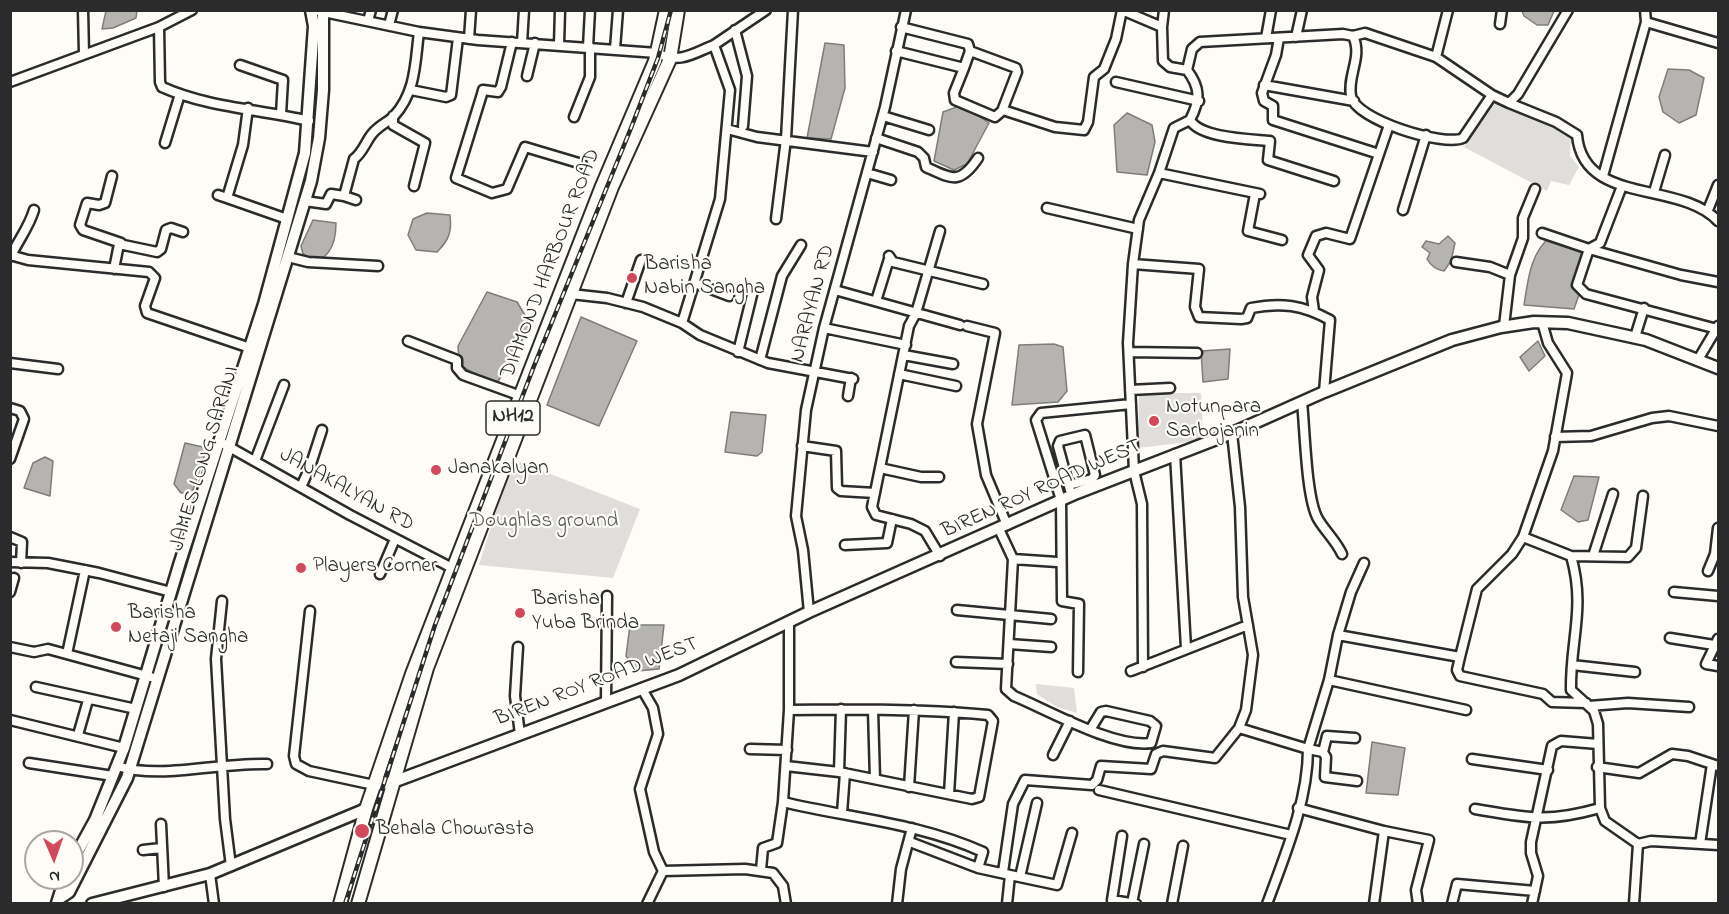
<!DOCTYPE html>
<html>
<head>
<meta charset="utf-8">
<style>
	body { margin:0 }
	#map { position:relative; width:1729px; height:914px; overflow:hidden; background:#fdfcf7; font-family:"Indie Flower",sans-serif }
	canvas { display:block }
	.frame { position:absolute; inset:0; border:12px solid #2b2b2b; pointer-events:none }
	.north { position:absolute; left:24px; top:830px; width:60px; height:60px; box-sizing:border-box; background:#fdfcf7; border:2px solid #a9a8a5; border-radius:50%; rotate:178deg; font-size:16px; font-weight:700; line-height:24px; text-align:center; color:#2b2b2b }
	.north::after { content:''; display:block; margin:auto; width:21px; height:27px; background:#d1495b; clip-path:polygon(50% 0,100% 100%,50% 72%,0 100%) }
</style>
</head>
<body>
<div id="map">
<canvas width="1729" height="914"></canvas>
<div class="frame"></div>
<div class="north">N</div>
</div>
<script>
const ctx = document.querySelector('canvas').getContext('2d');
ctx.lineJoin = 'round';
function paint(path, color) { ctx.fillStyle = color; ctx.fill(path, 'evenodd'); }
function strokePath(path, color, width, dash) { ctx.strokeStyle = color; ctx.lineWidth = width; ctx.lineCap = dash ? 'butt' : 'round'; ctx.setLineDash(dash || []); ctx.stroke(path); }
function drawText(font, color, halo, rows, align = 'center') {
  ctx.font = font + ' "Indie Flower",sans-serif'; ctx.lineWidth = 4.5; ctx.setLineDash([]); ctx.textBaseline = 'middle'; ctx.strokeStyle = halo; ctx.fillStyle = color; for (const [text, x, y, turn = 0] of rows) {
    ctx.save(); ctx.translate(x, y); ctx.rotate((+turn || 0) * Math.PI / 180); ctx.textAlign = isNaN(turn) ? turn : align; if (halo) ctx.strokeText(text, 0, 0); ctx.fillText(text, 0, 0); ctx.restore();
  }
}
paint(new Path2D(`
	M1490,102L1571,135L1570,156L1579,167L1569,185L1551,181L1547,191L1464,147Z
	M1139,393H1201L1203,437L1196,441L1138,448Z
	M512,459L640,509L613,578L479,565Z
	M1036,684L1074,688L1077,713L1057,707L1037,694Z`), '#dfdeda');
const water = new Path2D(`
	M106,11V10L137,11L136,18L113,28L102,29Z
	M1522,11V10L1554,11L1548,25H1537L1524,16Z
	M825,43L844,45L845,88L831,139L807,138Z
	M1668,69L1689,70L1704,78L1696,115L1679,123L1663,112L1659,97Z
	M962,105L989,123L967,164L954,170L934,161L943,112Z
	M1127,113L1152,125L1155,142L1147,175L1117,172L1114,125Z
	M427,213L450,215C452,232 449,240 437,252L416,250L408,235L413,219Z
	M313,220L336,223C336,242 328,270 303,254L301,246Z
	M1448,236L1455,243L1451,261L1444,271C1436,270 1431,266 1427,259L1430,253L1422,247L1426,241L1439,244Z
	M1551,236L1585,252L1587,272L1574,309L1524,305C1528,280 1530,253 1551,236Z
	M487,292L517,302L531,325L496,385L459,365L458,346Z
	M581,317L637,341L599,426L547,405Z
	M1538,341L1545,356L1529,371L1520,357Z
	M1054,344L1063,347L1067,391L1058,402L1012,405L1019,345Z
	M1230,349L1228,379L1203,382L1201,351Z
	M731,412L766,415L762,452L757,456L725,452Z
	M185,443L207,448L192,493H181L174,484Z
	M45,457L53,461L50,496L24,488L33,463Z
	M1574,476L1599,477L1588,520L1578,522L1561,510Z
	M630,625H664L659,669L637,671L626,656Z
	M1372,742L1405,748L1398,795L1366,793Z`);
paint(water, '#b5b4b1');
strokePath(water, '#7e7d7b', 1.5);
const minor = new Path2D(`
	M83,10L84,54
	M1122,10L1162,27L1163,61L1170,67L1187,70
	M1645,10L1646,22L1718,43
	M319,11L419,32L478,40L657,53C680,64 692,54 714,45L730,90L720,199L682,323
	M368,21L371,10
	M1500,24L1502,10
	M389,25L393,10
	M159,27L160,82L162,87C209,108 260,109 309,121
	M1162,27L1164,10
	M735,30L747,76L743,126
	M1353,36L1365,33L1436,57L1492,95
	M1296,37L1302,10
	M1266,38L1271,10
	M1279,38L1276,55L1262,93L1264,101L1273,106V120L1379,154
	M469,39L471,10
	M512,42L501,87L498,92L483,90L482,94L456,178L492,193L507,189L525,147L582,164
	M522,43L524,10
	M559,45L560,10
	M714,45L766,10
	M588,47L590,10
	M615,49L618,10
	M896,51L964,68L954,93L955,100L995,117L1002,111L1017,72L1016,68L970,51L968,44L901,27
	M1436,57L1448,10
	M240,65L283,80L281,114
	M964,68L970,51
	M527,76L535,43
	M10,82L159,27L192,10
	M1116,82L1199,101
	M1264,85L1354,101
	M411,90L446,97L451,95L458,38
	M1509,103L1556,122L1577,135C1583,206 1680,180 1718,221
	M248,108L243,145L227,198L287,219
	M1003,110L1055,127L1084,130L1088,122L1094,77L1104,69L1116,39L1122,10
	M393,116V125L425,143L414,186
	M883,116L929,130
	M574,117L590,77V47
	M727,129L757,137L873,152
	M876,138L918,152L924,158L926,167C952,179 960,185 978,158
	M165,143L180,94
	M867,173L891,180
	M1159,173L1260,194
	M112,176L105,203L99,205L87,203L80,225L83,230L121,243
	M1603,176L1646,22
	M1334,181L1268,160L1270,141C1249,139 1200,138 1190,120C1200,101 1201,88 1187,70L1192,49L1200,42L1343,34L1353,36C1363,57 1347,75 1351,96C1355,120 1444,147 1463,138L1492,95L1509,103L1518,94L1568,10
	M1622,186L1600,243L1589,249L1681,275L1718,282
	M1654,192L1665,155
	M1255,194L1248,231L1282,240
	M218,195L227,198
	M344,196L356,200
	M305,201L326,204L331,194L344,196L354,159C363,152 365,143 372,134C378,126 388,122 394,116C416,92 415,63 419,32
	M1047,208L1138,229
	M1403,210L1426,135
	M1708,210L1718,185
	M776,219L786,139L793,10
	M1542,233L1589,249L1577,285L1586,294L1717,329
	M10,255L28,260L149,272L155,278L145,306L147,313L253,349
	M11,256C19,239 29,227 34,210
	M889,256L893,262L983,284
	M288,257L308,262L378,266
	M1456,262L1490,267L1510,275
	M1133,264L1199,269L1195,307L1199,317L1241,319L1247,318L1251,308C1281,302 1303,305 1330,320L1324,392
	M114,269L119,244L157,252L161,249L166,230L171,228L183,232
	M695,283L729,296
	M835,290L960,325
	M571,294L607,298L643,307L682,323L700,335L768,363L853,379
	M876,301L889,259
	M626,303L641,260
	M1314,311L1312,297L1319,270L1308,255L1316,236L1326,233L1350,239L1389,125
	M1542,322L1548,343L1567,373L1553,451L1523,537L1571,556C1586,608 1570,640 1571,690L1594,711L1598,724L1600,808L1605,821L1638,844L1634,904
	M967,326L995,333L977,424L986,475L1007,525
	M1504,326L1510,275L1523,238V218L1535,189
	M824,328L906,345
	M1635,337L1644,308
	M408,341L457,360V368L463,375L521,396
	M738,352L753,291
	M1129,352L1197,353
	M904,355L953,364
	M1699,358L1718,326
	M760,360L782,276L801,245
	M10,363L58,369
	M899,374L956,386
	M1130,390L1170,388
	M848,396L851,378
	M1302,402C1305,430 1306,498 1318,519C1325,531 1336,541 1342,554
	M10,408L20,411L24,419L10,459
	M1232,433L1240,507L1243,597L1253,655L1246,710L1239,728L1308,749C1308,801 1285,855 1267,904
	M1555,437L1591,436L1652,418L1669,416L1718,426
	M224,444L350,515L458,571
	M802,446L836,451L837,488L841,491L875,493
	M1175,454L1186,648
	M255,461L284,385
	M880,468L921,477H939
	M1069,485L1092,479L1095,475L1085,435L1060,441L1058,446L1070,490L1072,495
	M301,487L310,467L322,430
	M999,529L1013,559L1006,689L1014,696C1050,711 1114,748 1151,743L1156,726L1150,721L1106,711L1101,712L1090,730
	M10,537L22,542L21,563
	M845,545L887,543L892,519
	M940,556L925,531L911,524L876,515L872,507L909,326L916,313L940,231
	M1571,556L1628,557L1636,548L1643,496
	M1593,556L1613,494
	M1013,559L1057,562
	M10,562L48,563L99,573L171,592
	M1708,571L1715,554L1718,528
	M380,574L395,539
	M10,592L14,578
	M1674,592L1718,596
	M222,601L216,659L225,819L231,866
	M957,610L1051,619
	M310,611L294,756L296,764L309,771L374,785
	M809,612L803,550L796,516L806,410L824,328L885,107L906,10
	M789,622V710L783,802C850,818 919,823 983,852L978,868L1010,875L1007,904
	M1338,635L1351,592L1364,563
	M1670,638L1714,645
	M1718,639L1706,664L1718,666
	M1009,644L1051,647
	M10,647L34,652L48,649L158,679
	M518,647L515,696L520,734
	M67,654L85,570
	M1460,657L1477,589L1512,554L1523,537
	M956,662L1008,664
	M1572,665L1635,672
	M1143,667L1142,504L1134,471L1128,343L1133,264L1139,220L1159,173L1174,128L1190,120
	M1131,671L1248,625
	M1078,672L1079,604L1062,601L1061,500L1036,420L1041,413L1131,404
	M1329,680L1466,710
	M36,687L136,709
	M642,689L653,708L658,734L640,789L654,852L663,871
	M606,702L607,596
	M1589,706L1628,703L1689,707
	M789,710C856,709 922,709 988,715L993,721L979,797L972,799L839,772L841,709
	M873,710L875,779
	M10,720L124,748
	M78,735L88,700
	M1355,738L1327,736L1323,752L1308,749L1329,680L1338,635L1460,657L1457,670L1460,676L1543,694L1552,702L1586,703
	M750,749L787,750
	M1323,752L1326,757L1325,777L1357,781
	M1053,755L1070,721
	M1472,759L1548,770
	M29,763L113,776
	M117,766C161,780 219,762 267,764
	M786,766L839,772
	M1597,767L1639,773L1672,754L1688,756L1718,766
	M909,787L914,710
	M1099,790L1291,835
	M949,794L954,712
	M1298,808L1384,831
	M1475,809C1528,818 1547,823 1600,808
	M842,813L845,773
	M161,824L164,887
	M1122,836L1112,900L1136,904
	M910,842L978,868
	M1638,844L1651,841L1718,845
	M1700,844L1712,764
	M143,850L161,848
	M761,870L763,848L777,843L783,802
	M663,871L745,869L773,873L783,886L786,904
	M1003,872L1013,804L1025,780L1092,785L1097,780L1101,766L1151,769L1156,754L1163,751L1215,758L1239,728
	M210,874L214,904
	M1010,875L1057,885L1072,833
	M1020,877L1037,803
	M1132,903L1144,844
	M647,904L663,871
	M897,904L901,869L912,828
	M1172,904L1183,846
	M1374,904L1384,831L1429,840L1416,890L1418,904
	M1452,904L1457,884L1535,891
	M1532,904L1538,876L1531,853V842L1552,746L1561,741L1598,744`);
const major = new Path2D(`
	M374,785L393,782L679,675L809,612L1077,493L1232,433L1324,392L1452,340L1501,327L1534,322L1568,323L1646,340L1718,368
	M72,862L95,820L124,748L180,562L264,304L305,153L314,26L311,10
	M60,898L69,892L127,778L311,181L319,138L323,90V10
	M57,903L65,878
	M92,904L210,874L366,809`);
const highway = new Path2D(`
	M340,904L366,809L412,674L602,186L655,61L666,10
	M358,904L427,668L612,187L670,59L678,10`);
strokePath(minor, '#2b2b2b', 13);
strokePath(major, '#2b2b2b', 15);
strokePath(highway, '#2b2b2b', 16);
strokePath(minor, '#fdfcf7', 8);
strokePath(major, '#fdfcf7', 10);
strokePath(highway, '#fdfcf7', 12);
const rail = new Path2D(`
	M345,904L435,625L534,366L631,128L658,58L671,10`);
strokePath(rail, '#2b2b2b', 4.5);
strokePath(rail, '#fdfcf7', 2, [7]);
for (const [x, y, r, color] of [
	[632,278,6,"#d1495b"],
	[1154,421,6,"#d1495b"],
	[436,470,6,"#d1495b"],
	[301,568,6,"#d1495b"],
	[520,613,6,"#d1495b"],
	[116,627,6,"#d1495b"],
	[362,831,8,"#d1495b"]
]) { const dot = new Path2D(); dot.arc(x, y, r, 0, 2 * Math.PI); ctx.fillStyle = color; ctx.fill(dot); strokePath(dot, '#fdfcf7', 2); }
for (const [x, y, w] of [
	[513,418,54]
]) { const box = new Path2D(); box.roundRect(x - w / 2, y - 17, w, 34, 4.5); ctx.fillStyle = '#fdfcf7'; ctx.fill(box); strokePath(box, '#2b2b2b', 1.5); }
drawText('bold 20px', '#2b2b2b', null, [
	["NH12",513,418]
]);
drawText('21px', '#2b2b2b', '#fdfcf7', [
	["DIAMOND HARBOUR ROAD",552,264,-69],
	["NARAYAN RD",814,304,-75],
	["JAMES LONG SARANI",206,459,-73],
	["BIREN ROY ROAD WEST",1042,490,-24],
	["JANAKALYAN RD",346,491,29],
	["BIREN ROY ROAD WEST",597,683,-21]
]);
drawText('21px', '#2b2b2b', '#fdfcf7', [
	["Barisha",644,266],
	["Nabin Sangha",644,290],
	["Notunpara",1166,409],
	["Sarbojanin",1166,433],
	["Janakalyan",448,470],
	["Players Corner",313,568],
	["Barisha",532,601],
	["Yuba Brinda",532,625],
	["Barisha",128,615],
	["Netaji Sangha",128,639],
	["Behala Chowrasta",376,831]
], 'left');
drawText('21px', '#585857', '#fdfcf7', [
	["Doughlas ground",544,523]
]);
</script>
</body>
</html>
